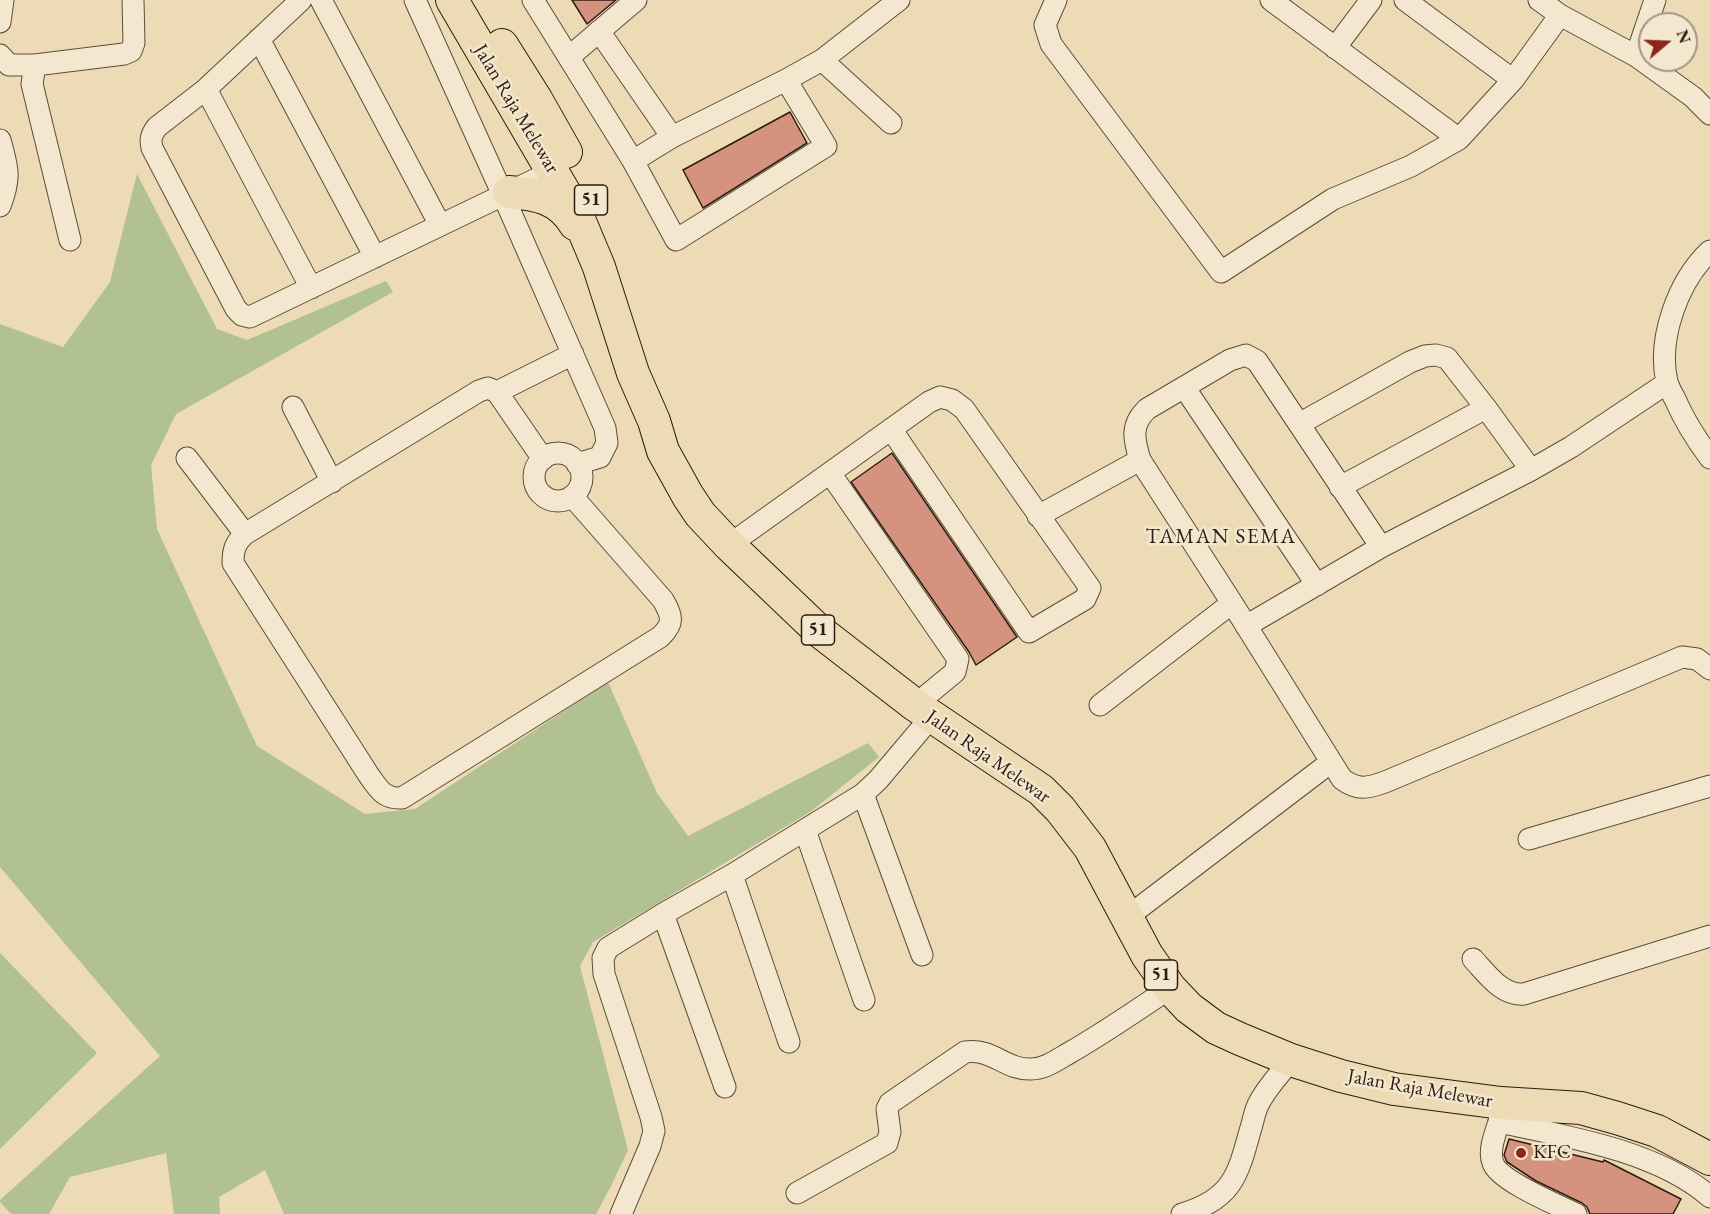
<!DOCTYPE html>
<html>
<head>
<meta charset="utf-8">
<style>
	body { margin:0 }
	#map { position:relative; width:1710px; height:1214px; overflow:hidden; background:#ecdbb5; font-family:"EB Garamond",serif }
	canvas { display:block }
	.north { position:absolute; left:1638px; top:12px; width:60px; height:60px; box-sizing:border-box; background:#f3e8cf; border:2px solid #a39683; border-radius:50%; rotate:71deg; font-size:16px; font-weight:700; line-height:24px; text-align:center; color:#2c1c12 }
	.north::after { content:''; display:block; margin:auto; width:21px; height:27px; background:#8f2418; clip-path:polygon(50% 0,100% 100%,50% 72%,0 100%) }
</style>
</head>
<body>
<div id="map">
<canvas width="1710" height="1214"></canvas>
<div class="north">N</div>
</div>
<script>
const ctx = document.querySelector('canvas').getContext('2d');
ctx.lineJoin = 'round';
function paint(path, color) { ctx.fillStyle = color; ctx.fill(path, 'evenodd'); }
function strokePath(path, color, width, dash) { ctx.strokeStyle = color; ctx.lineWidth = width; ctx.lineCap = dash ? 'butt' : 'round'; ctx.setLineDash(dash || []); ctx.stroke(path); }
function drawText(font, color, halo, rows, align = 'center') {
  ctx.font = font + ' "EB Garamond",serif'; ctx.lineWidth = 5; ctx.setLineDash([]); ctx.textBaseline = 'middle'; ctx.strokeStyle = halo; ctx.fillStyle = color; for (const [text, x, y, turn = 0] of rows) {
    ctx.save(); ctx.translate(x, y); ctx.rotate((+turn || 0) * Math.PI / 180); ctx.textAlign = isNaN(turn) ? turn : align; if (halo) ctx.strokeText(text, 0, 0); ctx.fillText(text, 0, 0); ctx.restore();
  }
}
paint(new Path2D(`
	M137,174L217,329L247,340L386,281L393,292L176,414L151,465L157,529L257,746L365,814L415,809L608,682L657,793L688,836L868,743L879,757L810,812L593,942L580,966L628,1150L611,1186L596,1214H284L265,1170L219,1197L220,1214H174L166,1153L70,1177L49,1214H11L0,1202V1200L160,1056L0,867V324L63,347L110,282Z
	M0,953L97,1053L0,1149Z`), '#b2c192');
const building = new Path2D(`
	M572,0H616L587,24Z
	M790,112L807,143L703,208L683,170Z
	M892,453L1017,637L976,665L969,652L851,482Z
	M1509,1139L1603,1162L1604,1160L1681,1199L1673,1214H1590L1587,1207L1582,1203L1536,1181L1507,1162L1504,1155Z`);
paint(building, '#d5937f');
strokePath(building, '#2c1c12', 1.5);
const minor = new Path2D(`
	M301,0L206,89L157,127C151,135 150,139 152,148L236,309L242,315L250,317L553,171
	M321,0L440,225
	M415,0L503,195L605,428L607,443L600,457L577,464
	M533,0L633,161L676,240L826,146L786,80
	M1056,0L1045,25L1051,44L1221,272L1333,199L1411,166L1459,139
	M1271,0L1459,139L1513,80L1560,15
	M1405,0L1513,80
	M1539,0L1560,15L1636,56L1693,97L1710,114
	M0,22L3,0
	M599,31L672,137
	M259,39L375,257
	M1335,48L1371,0
	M0,55L9,65H35L124,54L131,51L134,43L133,0
	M1636,56L1655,0
	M569,57L636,0
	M822,60L891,123
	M35,65L32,84L70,240
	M206,89L311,288
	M0,140C8,169 11,177 0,206
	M633,161L672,137L786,80L822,60L899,0
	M1710,251C1678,281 1657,339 1667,382C1669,388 1672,394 1675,399C1684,420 1696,439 1710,458
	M1184,387L1317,585
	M497,392L573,354
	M293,407L332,482
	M1299,424L1410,362L1425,356L1436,355L1447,358L1486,408L1531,470
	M534 477a24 24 0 1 1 48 0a24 24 0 1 1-48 0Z
	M187,458L245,534
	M543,459L497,392L488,388L479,391L245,534C235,543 233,550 233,563L368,774C378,788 383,799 402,798L660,637C675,623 672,616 663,600L572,496
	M830,473L958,659L955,672L915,705
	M1340,487L1486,408
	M1038,516L1140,460
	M729,545L929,402L940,397L952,400L964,409L1090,588L1085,599L1029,632L891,429
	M1381,547L1257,361L1246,355L1230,360L1147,409C1130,425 1134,440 1140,460L1232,603L1342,779C1358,791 1368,788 1385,782L1682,657L1697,659L1710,669
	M1246,626L1381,547L1531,470L1571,447L1667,383
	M1100,705L1232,603
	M863,794L922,955
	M805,830L864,1000
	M1529,839L1710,786
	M732,875L789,1042
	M663,914L725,1087
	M1126,918L1331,762
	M1473,959C1487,974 1502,996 1524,994L1710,936
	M1501,1103L1499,1122C1565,1136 1658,1151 1710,1197
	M1499,1122C1495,1134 1488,1151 1493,1163C1499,1181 1558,1205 1576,1214
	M797,1193L887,1143L890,1132L887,1109L890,1103L965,1052C993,1048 1005,1070 1031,1069C1045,1069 1057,1060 1069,1053C1104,1033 1137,1010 1170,988
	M621,1214L650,1146L654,1131L651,1117L604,974L603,958L608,948L663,914L732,875L863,794L878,780L932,716
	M1182,1214C1231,1200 1238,1176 1250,1131C1253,1123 1254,1113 1258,1105C1266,1088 1280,1074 1291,1060`);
const highway = new Path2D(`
	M452,0L576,212L599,267L633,373L654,421L663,451L688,496L700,514L729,545L818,630L915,705L1041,790L1060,809L1090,848L1147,955L1170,988L1189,1008L1216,1028L1240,1039L1291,1060L1341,1076L1394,1089L1447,1096L1501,1103L1581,1108L1617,1118L1657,1131L1710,1159
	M502,45L536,99L566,152
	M509,192C537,194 559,198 575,224`);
strokePath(minor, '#5c4c3b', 23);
strokePath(highway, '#2c1c12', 34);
strokePath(minor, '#f3e8cf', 21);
strokePath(highway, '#ecdbb5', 32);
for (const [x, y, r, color] of [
	[1521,1153,6,"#8f2418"]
]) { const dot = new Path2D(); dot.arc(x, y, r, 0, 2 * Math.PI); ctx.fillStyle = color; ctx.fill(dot); strokePath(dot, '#f3e8cf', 2); }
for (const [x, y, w] of [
	[591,200,33],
	[818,630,33],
	[1161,975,33]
]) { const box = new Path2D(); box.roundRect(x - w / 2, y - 15, w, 30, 4.5); ctx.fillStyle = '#f3e8cf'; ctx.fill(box); strokePath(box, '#2c1c12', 1.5); }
drawText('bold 18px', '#2c1c12', null, [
	["51",591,200],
	["51",818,630],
	["51",1161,975]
]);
drawText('20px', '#2c1c12', '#f3e8cf', [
	["Jalan Raja Melewar",516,109,59],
	["Jalan Raja Melewar",988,757,35],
	["Jalan Raja Melewar",1420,1089,10]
]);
drawText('20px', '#2c1c12', '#f3e8cf', [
	["KFC",1533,1153]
], 'left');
ctx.letterSpacing = '1.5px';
drawText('21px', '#2c1c12', '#f3e8cf', [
	["TAMAN SEMA",1221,537]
]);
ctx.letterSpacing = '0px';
</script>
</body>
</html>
